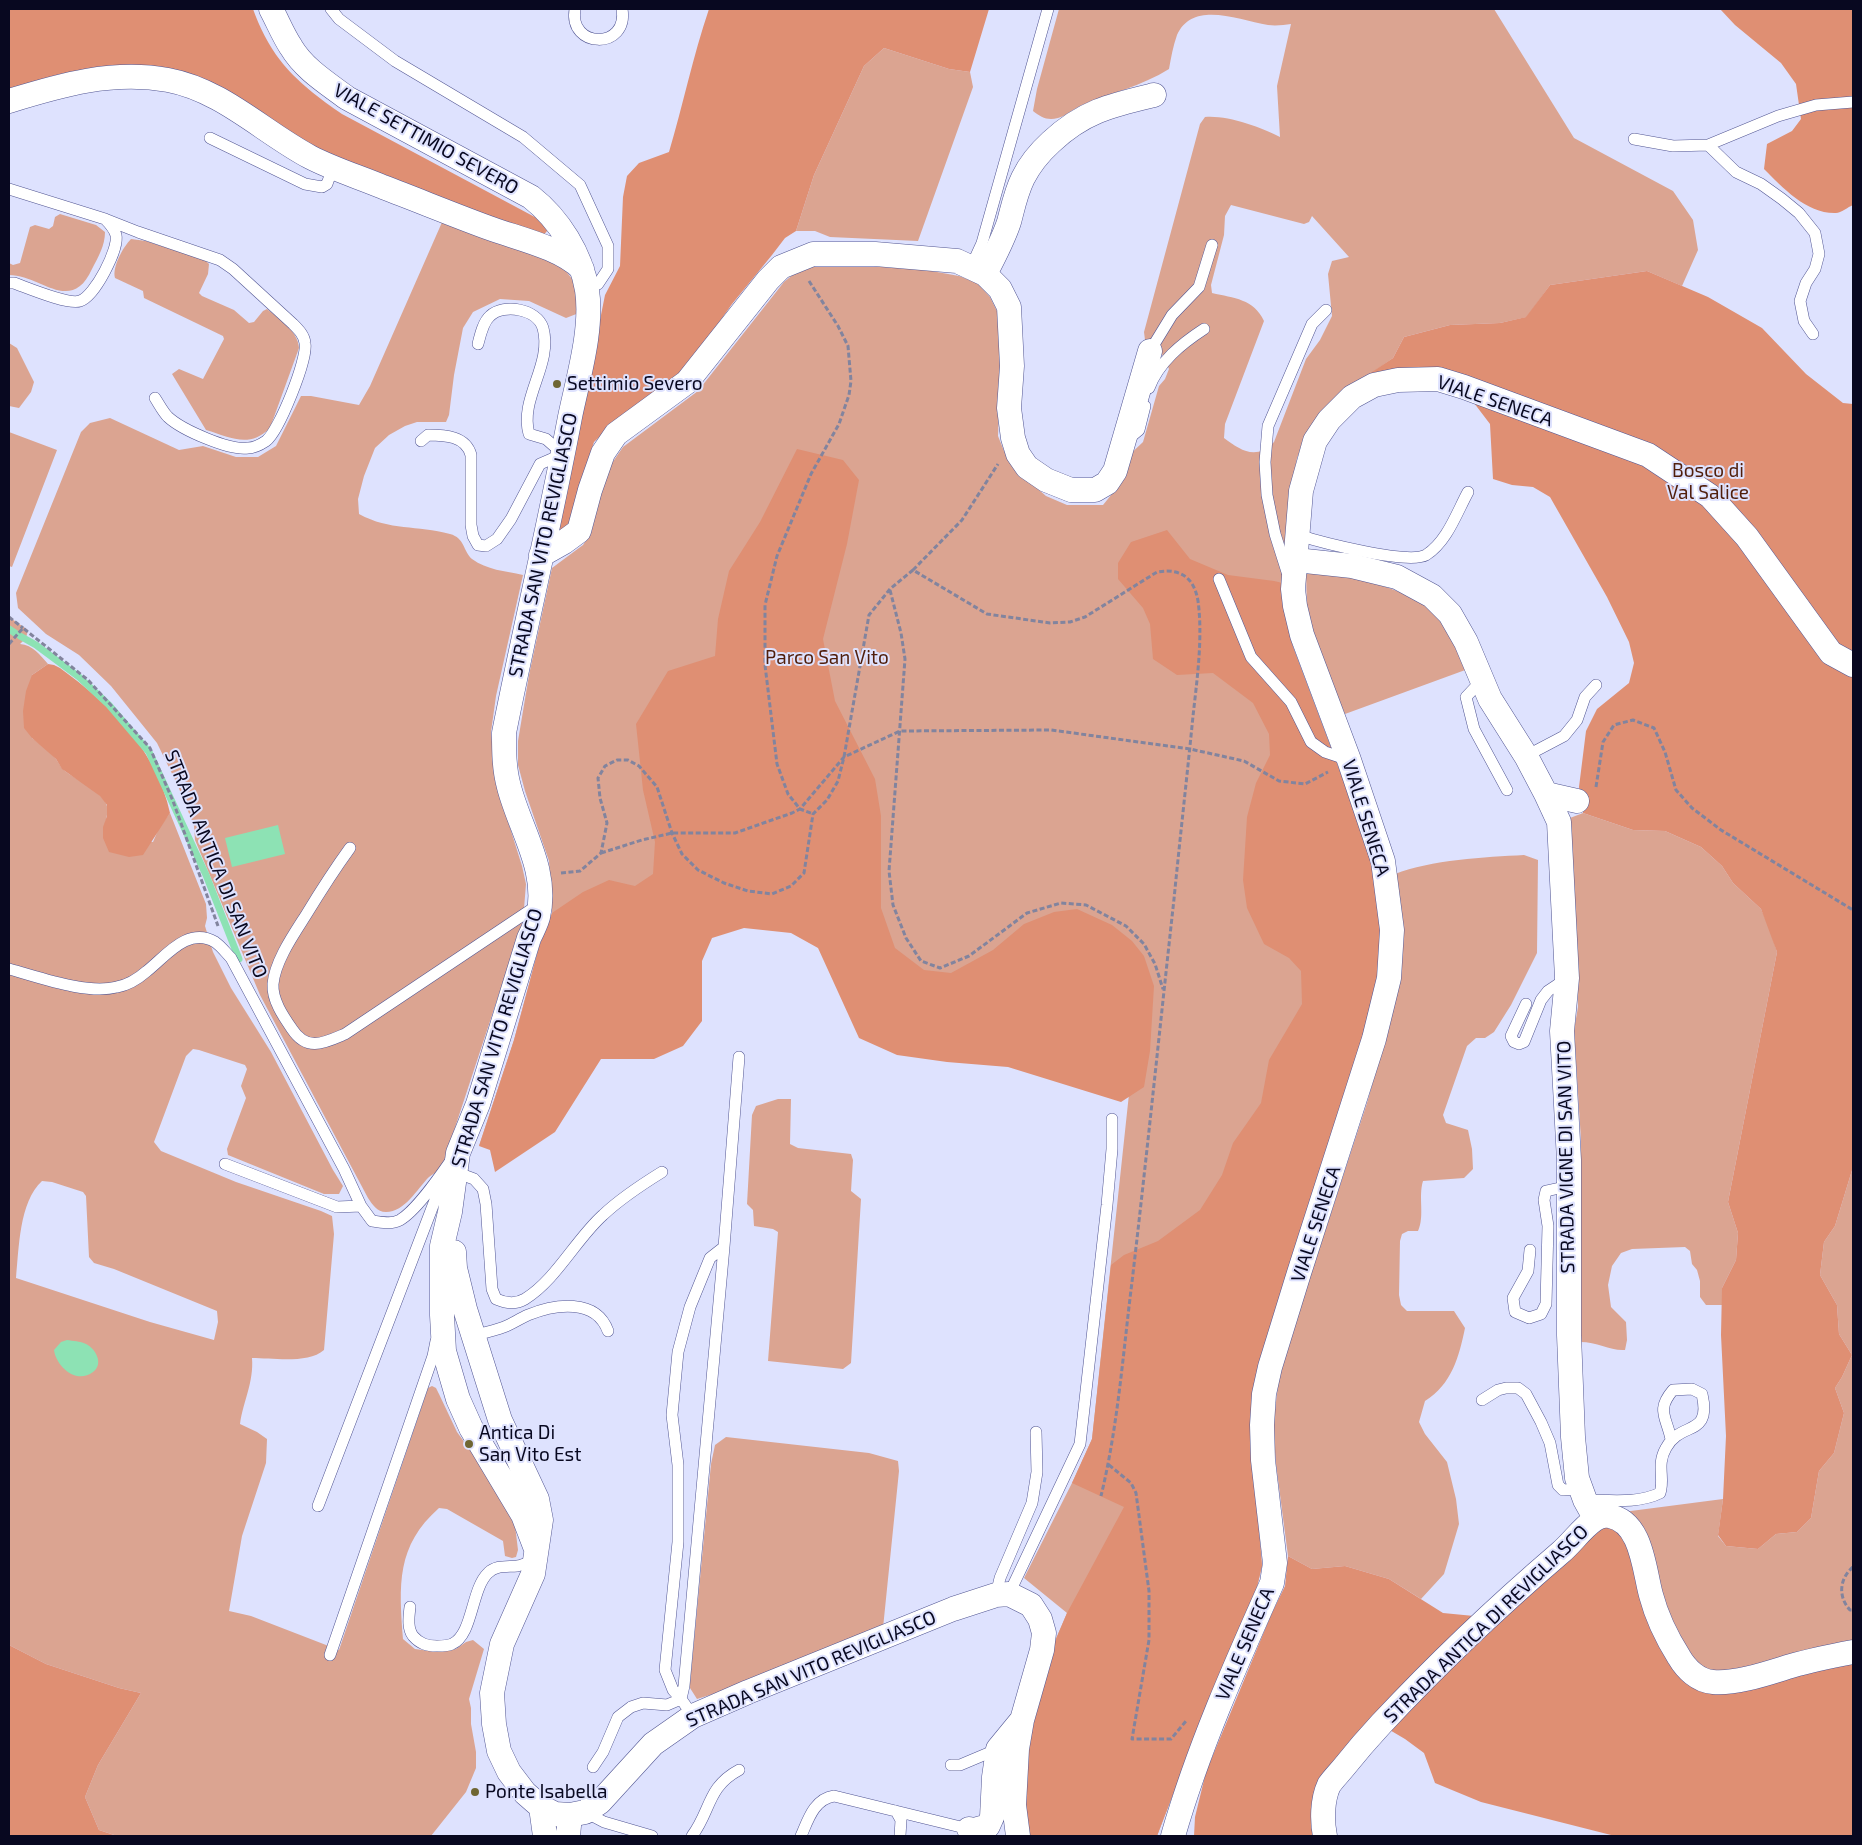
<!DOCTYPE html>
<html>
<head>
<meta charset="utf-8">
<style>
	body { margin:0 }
	#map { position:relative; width:1862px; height:1845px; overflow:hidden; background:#dee2fe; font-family:"Exo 2",sans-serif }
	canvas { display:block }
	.frame { position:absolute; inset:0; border:10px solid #080820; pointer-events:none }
</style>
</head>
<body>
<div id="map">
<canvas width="1862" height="1845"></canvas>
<div class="frame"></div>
</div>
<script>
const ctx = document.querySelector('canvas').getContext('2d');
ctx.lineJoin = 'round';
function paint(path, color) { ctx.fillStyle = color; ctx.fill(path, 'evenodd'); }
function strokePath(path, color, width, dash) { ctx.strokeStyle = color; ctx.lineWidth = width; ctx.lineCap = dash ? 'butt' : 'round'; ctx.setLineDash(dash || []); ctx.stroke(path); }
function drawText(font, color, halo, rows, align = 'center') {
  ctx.font = font + ' "Exo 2",sans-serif'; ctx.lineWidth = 4; ctx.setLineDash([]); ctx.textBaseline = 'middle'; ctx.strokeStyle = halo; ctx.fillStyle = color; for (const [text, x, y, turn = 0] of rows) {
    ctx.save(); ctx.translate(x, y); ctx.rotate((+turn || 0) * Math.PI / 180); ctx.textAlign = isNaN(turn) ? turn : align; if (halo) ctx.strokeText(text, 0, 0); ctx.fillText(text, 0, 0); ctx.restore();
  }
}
paint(new Path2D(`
	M1059,9H1494L1574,138L1673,191L1693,220L1698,250L1682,286L1647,271L1550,285L1527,317L1500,323L1450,325L1404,337L1393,358L1353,386L1306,437L1297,458L1292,486L1289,630L1293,647L1357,817L1295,1253L1255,1481L1262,1566L1257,1587L1208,1703L1157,1836L1044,1667L1067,1613L1024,1578L1072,1483L1092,1439L1129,1094L768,918L728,919L479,1146L514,1040L539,947L552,913L549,861L525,791L518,765V741L529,675L552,568L583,545L591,533L601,492L610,466L623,447L698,391L784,282L795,273L811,267H882L926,270L959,276L977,283L990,297L998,313L1001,350L998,436L1004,451L1012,464L1023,476L1046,496L1067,505H1103L1116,489L1124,460L1143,442L1159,386L1165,379L1169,369L1161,352L1145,340L1144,332L1200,124L1205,117C1227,115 1261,127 1280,137L1277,86L1291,24C1284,25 1276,26 1268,25C1238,20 1193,0 1177,35C1173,46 1171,58 1169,69C1142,86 1111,93 1082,105C1073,109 1066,116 1058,118C1047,121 1041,117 1033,111L1037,89ZM1231,205L1304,224L1309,222L1312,216L1349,257L1332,261L1328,274L1332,316L1320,340L1306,359L1274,442C1256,461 1240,450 1224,438L1225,424L1264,321C1254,299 1234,298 1212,293L1211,285L1224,235L1225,216Z
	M884,48L949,69L970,72L973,87L918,241L830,237L815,231H796L814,175L864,66Z
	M60,214L96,225L105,232C105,246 98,257 92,269C71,315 41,275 9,275V263L13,265L20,263L30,227L35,225L49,229L53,226L55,217Z
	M443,220L562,266L576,284L579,313L566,318L529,301L500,299L473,312L463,328L454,375L449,415L446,422H417L405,426L389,435L375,448L364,476L358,499L359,514C390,531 417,525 450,534C465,538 463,551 472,559C487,570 505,571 523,575L496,696L491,732L496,783L522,866L526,884L523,921L442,1167C438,1171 433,1174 429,1177C417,1189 405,1212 386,1212C377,1212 372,1204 368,1198L260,995L195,840L194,826L178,786L157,743L111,686L79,655L46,634L18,608L16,593L81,432L90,423L110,418L179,450L203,446L236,457H258L276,446L301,396H311L359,405L370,386Z
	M131,239L146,241L205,260L209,264L208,274L199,293L202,296L234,310L249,323L254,322L263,311L267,309C280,319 298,331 299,348L270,428C249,449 230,437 206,430L172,374L179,369L203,379L224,339L223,336L144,298L143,291L115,278C112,267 123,247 131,239Z
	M9,343L17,348L34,382L31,392L19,408L9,406Z
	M9,432L57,450L12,567L9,566Z
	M1306,572C1350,576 1393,583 1430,609C1436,613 1445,620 1450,627C1457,640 1462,656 1468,669L1345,714L1325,668L1307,613Z
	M9,617L28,630L26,638L20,644C33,645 40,655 48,664L32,675V738C40,744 49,750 56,759C59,763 61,768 65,771C76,780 104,792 107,806C109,815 103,828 103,837L153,842L159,828L170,813L206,904L207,918L205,926L213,952L231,988L271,1052L333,1170L343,1186L339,1194H324L228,1155L227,1149L246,1098L241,1086L247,1069L245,1065L199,1050L193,1049L186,1056L154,1142L161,1151L236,1182L321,1211L332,1216L334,1234L324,1350C308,1364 273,1358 252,1358C254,1382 243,1402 240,1424L257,1432L267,1439L266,1463L242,1536L229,1611L251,1616L339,1650L428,1388L432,1386L436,1388L439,1394L457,1432L513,1509L518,1550L516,1557L512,1558L505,1556L503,1541L447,1509L439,1508C396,1546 399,1585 403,1639L415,1649L437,1652L456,1649L466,1642L473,1640L484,1649L469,1699L471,1708V1724L476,1752V1768L466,1792L431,1836H117L99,1830L85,1797L98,1765L141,1693L119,1688L46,1664L9,1645ZM42,1181L52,1182L83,1192L86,1196L89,1257L94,1263L114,1269L217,1311L218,1322L214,1340L150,1322L16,1278C19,1249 19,1202 42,1181Z
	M1583,813L1633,830L1665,831L1701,847L1722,866L1733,883L1761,909L1770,929L1777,952L1728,1202L1738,1233L1736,1260L1722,1288V1305H1706L1700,1297V1281L1697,1270L1692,1264L1690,1251L1685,1247L1632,1249L1621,1253L1612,1266L1608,1285L1611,1307L1626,1322L1627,1340L1625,1350C1610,1351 1598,1342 1580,1342L1581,1140L1574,1030L1578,1007L1570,818Z
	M1524,855L1538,860L1537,953L1511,1005L1494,1032L1485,1038H1476L1467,1046L1443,1115L1446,1123L1468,1130L1472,1149L1473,1169L1464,1178L1423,1181C1418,1197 1425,1216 1418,1231H1408L1402,1234L1400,1241L1399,1295L1401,1305L1407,1311H1454L1465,1328C1459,1357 1452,1384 1425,1401L1419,1422L1425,1434L1447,1462L1456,1499L1459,1524L1444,1574L1421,1599L1389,1579L1345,1566L1312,1569L1288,1556L1276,1464L1273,1427L1280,1369L1367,1103L1390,1021L1395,874C1430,860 1486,857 1524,855Z
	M778,1099H791L790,1144L798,1148L851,1154L853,1160L851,1191L861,1199L851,1363L843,1369L768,1361L778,1232L773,1229L754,1226L753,1210L747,1204L752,1115L756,1106Z
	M1853,1167V1644L1721,1677L1691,1665L1623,1512L1723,1499L1718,1536L1726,1546L1758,1549L1776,1534L1797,1532L1811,1518L1819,1471L1834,1453L1844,1413L1835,1388L1842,1377L1852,1355L1839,1334L1837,1305L1820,1275L1824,1242L1835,1226Z
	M726,1437L869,1453L898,1461L899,1471L883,1628L736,1687L697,1699L690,1688V1683L711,1464L715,1445Z`), '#dba491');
paint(new Path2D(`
	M9,9H253C259,26 269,46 280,60C295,80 321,100 342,114L546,223L547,231L542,237L331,156L198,77C159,62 102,65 61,74C43,78 26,85 9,90Z
	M709,9H989L970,72L949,69L884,48L864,66L814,175L796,231L785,238L772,255L732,304L694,358L678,374L614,423L594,442L579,489L573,524L564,534L558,530L605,295L620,266L623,197L627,176L639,163L669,152C683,105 693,56 709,9Z
	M1720,9H1853V205C1848,207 1841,213 1836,213C1807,214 1783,188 1764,169L1767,144L1792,131L1801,119L1796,84L1781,63L1735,25Z
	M1647,271L1708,297L1762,328L1806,374L1843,403L1853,404V1167L1835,1226L1824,1242L1820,1275L1837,1305L1839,1334L1852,1355L1842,1377L1835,1388L1844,1413L1834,1453L1819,1471L1811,1518L1797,1532L1776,1534L1758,1549L1726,1546L1718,1535L1723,1499L1726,1436L1721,1335L1722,1288L1736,1260L1738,1233L1728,1202L1777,952L1761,909L1733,883L1722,866L1701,847L1665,831L1633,830L1583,813L1579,787L1586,731L1597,709L1629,683L1634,663L1629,642L1607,597L1550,497L1533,487L1512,485L1493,479L1490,424L1474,403L1454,392L1417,386L1375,395L1366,376L1393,358L1404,337L1450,325L1500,323L1526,317L1550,285Z
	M797,449L843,460L859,480L847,544L823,639L835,701L875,779L881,816V908L895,948L924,970L951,973L993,950L1024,924L1054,912L1077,909L1112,925L1132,941L1144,956L1154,986L1150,1051L1144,1087L1121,1102L1008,1067L947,1062L897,1055L859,1038L818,948L791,933L744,928L712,938L702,961V1021L683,1046L654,1059H601L555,1132L495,1172L490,1150L479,1146L514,1040L539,947L552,913L583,892L609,880L635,886L653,874L655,842L643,790L636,724L668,671L715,656L718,619L729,571L760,522Z
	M1167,530L1190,559L1228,575L1274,581L1287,584L1289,630L1293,647L1357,817L1376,877L1381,940L1374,1002L1295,1253L1255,1481L1262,1566L1257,1587L1208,1703L1157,1836H1028L1026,1827V1760L1031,1707L1044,1667L1067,1613L1124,1507L1072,1483L1092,1439L1111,1265L1124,1255L1158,1241L1200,1210L1222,1175L1233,1143L1261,1103L1269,1060L1302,1004L1301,971L1289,958L1264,944L1247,908L1243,880L1247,817L1256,783L1270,755L1269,734L1253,703L1213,673L1177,675L1153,659L1150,624L1143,608L1118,579V563L1131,542Z
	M48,664L54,665L60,668C110,704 157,751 170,813L143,855L129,857L109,852L103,838V827L107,816V805L100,796L62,769L56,759L32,738L24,728L23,711L26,691L32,675Z
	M1608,1525L1621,1530L1695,1683L1853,1660V1836H1615L1481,1802L1435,1783L1424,1753L1405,1739L1388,1729L1585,1540Z
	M1288,1556L1312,1569L1345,1566L1389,1579L1443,1613L1474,1616L1360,1730L1317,1836H1194L1195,1817L1206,1772L1271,1615L1285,1586Z
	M9,1645L46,1664L119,1688L141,1693L98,1765L85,1797L99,1830L117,1836H9Z`), '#df8f73');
paint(new Path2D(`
	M278,825L285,854L232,867L225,838Z
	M67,1340C73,1341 80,1341 86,1344C96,1349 104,1364 93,1372C76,1385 56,1366 54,1350L61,1342Z`), '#8de2b4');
strokePath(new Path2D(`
	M9,629L15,633
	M20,636L36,645L79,677L109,705L149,752L206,875L239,959`), '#8de2b4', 7);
const service = new Path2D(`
	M331,9L339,19L395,61L523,137L580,185L608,246V269L598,284L587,289
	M575,9C568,49 629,50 622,9
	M210,138L305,184L322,187L327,184L333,167
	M1634,139L1673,146L1708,145L1778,116L1816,105L1853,102
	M1708,145L1736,172L1761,184L1782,199L1799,213L1815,233L1819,254L1815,269L1806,283L1800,301L1804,321L1813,334
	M9,189L105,219C110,224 114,228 116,235C119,249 95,296 80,301C68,305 28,288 14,283H9
	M105,219L138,232L220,260L233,269L293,324C299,330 304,335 305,343C308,359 279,431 266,441C260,445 255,448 248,448C230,451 182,430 168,417C163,412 159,404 155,398
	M971,267L982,243L1048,9
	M1150,351L1172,315L1199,287L1212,245
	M1149,388C1159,362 1181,344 1204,329
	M1128,439L1139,430L1145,406
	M421,441L428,435C445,435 466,436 471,455V525L473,536L478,545L486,546L497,539L511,519L540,464L563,454L546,439L529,434C519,398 553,365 543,328C537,309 504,303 490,316C483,322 480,336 478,344
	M1298,535C1320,542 1408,565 1426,555C1447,542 1457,512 1468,492
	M1288,575L1275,534L1267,495L1265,462L1268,426L1312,324L1326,310
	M1219,579L1251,657L1291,702L1311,742L1325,752L1349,760
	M1483,679L1466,697L1474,729L1507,790
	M1526,756L1564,736L1577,720L1585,697L1596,685
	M350,848C334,870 320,892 306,915C294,934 275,961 273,984C272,1000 283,1016 292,1029C307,1052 324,1043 345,1034L538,905
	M9,969C39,977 87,995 117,987C128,985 139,978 147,971C166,956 188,926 215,942C221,946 226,953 231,958L344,1169L361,1206L372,1221C381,1222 391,1225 400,1220C417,1210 440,1176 452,1159
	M1526,1004L1511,1036L1514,1042L1519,1044L1524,1042L1541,1000L1548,991L1566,979
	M225,1164L337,1207L361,1206
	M455,1172L474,1179L483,1189L486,1204L492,1289L496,1299C505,1303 515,1305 525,1299C556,1280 576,1239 603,1215C621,1198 641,1185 662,1172
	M1530,1250L1528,1271L1513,1298L1515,1312L1529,1318L1541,1314L1546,1304L1548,1226L1544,1200L1546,1191L1569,1186
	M474,1335C483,1333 494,1331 504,1327C512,1324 519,1319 528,1315C555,1304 596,1298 608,1331
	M1482,1400L1498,1390L1506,1388H1518L1526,1394L1541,1422L1550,1443L1558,1485L1563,1490L1581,1489
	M1585,1500C1609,1500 1638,1504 1660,1493C1665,1478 1656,1465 1666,1448C1681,1420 1712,1438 1702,1394L1692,1389L1673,1390C1656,1410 1666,1416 1671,1439
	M318,1506L437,1195L447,1174
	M1009,1594L1080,1444L1107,1205L1112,1149V1119
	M996,1595L1000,1578L1032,1503L1037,1472L1036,1432
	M410,1607C409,1616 407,1628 413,1636C420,1644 427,1646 437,1646C442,1646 448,1646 452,1644C473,1635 471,1589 488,1573C496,1565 507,1567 517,1566C523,1565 530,1562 536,1560
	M330,1655L433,1356L436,1341
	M693,1716L681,1699L684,1686L724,1247
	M951,1765H960L998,1749
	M593,1767L603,1752L618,1717L631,1707L643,1703L667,1705L681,1699L673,1690L665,1670L678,1542V1465L672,1415L678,1352L690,1307L710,1258L724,1247L739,1057
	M896,1811L901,1820L900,1836
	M585,1812L604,1822L652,1836
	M692,1836C711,1811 707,1787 739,1770
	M801,1836C808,1820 814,1799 834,1796L969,1829`);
const minor = new Path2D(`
	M271,9C278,22 283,35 291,47C304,69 327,83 347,98L531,197C559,219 581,254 587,290C593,329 578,378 570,417C550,523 525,627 504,733C504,751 504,769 509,787C520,830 549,870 538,917C536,924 532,932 529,938L478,1104L458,1153L450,1212L442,1246V1315L444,1351L458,1399L471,1428L523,1515L536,1549
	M9,101C61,85 112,70 168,80C222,90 263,132 310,157C333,169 359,177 383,187C420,201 456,216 492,229C520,239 561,248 582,269
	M985,274C994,257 1003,240 1009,222C1013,207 1016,192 1023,178C1030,164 1040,152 1051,142C1084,111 1112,105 1154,95
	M541,555L564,542L579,531L590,490L603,453L616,434L687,382L768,280L781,267L813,254H875L957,261L985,274L1000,289L1009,307L1012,366L1009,408L1013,438L1018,454L1027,467L1046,480L1071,490H1095L1107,483L1115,471L1150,351
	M1296,560L1352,566L1397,577L1432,596L1450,614L1466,642L1490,699L1526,756L1546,794L1577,801
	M1546,794L1559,822L1567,978L1562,1031L1569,1160V1335L1573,1437L1577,1478L1585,1500L1595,1518
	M454,1252L455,1268L465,1309L500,1420L537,1499L541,1520L533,1574L502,1644L492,1693L494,1724L499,1751L509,1772L525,1793L541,1807L555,1814L570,1815L585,1812L600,1802L653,1744L693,1716L748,1692L953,1609L996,1595L1009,1594L1031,1605L1040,1619L1044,1633L1042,1650L1022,1720L1017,1749L1014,1805L1018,1836
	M541,1807L545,1836
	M969,1829L974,1830L988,1826L992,1817L994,1777L998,1749L1021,1721
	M568,1836L570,1815
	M1173,1836C1198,1749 1235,1666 1272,1583L1275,1563L1263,1460L1262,1425L1264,1394L1270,1367L1299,1273L1374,1039L1389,978L1392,930L1383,861L1349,760L1302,635L1295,606L1293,589L1301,491L1315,441L1329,420L1352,397L1374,385L1398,380L1438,379L1464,387L1648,455L1710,496L1747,537L1831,653L1853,665
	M1325,1836C1322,1821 1322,1800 1329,1785C1333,1779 1340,1772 1344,1767C1356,1752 1368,1738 1381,1724C1437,1664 1497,1607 1560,1553C1572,1543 1581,1529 1594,1520C1598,1517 1604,1515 1609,1516C1642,1521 1644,1570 1651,1595C1657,1618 1667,1638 1679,1657C1686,1669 1698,1681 1713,1682C1737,1684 1768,1673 1791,1666C1812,1660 1832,1656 1853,1652`);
strokePath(service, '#525693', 12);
strokePath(minor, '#525693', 25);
strokePath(new Path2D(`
	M809,281L838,326L848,346L851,381L849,395L839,424L811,474L777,556L765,605V665L777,764L788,794L800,809L813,814
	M913,570L962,520L998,464
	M890,590L901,633L905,659L889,871L893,905L906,938L921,961L940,968L969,956L1027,913L1061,903L1086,905L1126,926L1144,944L1155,964L1163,989
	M9,617L23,628
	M9,644L23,628L88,680L150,748L173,801L218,926
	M1596,787L1603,742L1614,725L1633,720L1654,728L1665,752L1676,790L1692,808L1721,830L1853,910
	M601,853L642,840L672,833H735L792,813L800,809L844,757L900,731L1051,730L1190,749L1244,761L1279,781L1305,784L1328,772
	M561,873L580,871L601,853L607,823L600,798L598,778L605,766L617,760H628L639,766L657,787L672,833L682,854L698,870L724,883L748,891L772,894L791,886L804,873L813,814L827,800L838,781L844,757L869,615L890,589L913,570L987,614L1050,623L1070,622L1085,617L1157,572C1180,568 1194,577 1198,601C1203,637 1197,680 1193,716C1187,777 1180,838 1174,899C1160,1026 1147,1154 1132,1282C1123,1353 1118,1426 1101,1496
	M1109,1465L1131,1483L1136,1493L1149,1591V1640L1132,1739H1171L1186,1721
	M1853,1567C1839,1579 1838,1597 1850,1610H1853`), '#82849e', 3, [5, 2.5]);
strokePath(service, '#fff', 11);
strokePath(minor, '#fff', 24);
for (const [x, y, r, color] of [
	[557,384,5,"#6f6633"],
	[469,1444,5,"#6f6633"],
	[475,1792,5,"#6f6633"]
]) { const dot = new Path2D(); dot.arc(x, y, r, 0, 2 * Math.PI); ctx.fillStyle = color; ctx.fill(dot); strokePath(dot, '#dee2fe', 2); }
drawText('19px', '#080820', '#dee2fe', [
	["VIALE SETTIMIO SEVERO",426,139,29],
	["VIALE SENECA",1495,401,19],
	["STRADA SAN VITO REVIGLIASCO",543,545,-78],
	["VIALE SENECA",1366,818,73],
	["STRADA ANTICA DI SAN VITO",216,864,68],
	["STRADA SAN VITO REVIGLIASCO",497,1038,-73],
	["STRADA VIGNE DI SAN VITO",1566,1157,-91],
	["VIALE SENECA",1316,1224,-72],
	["STRADA ANTICA DI REVIGLIASCO",1486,1624,-44],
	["VIALE SENECA",1245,1644,-67],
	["STRADA SAN VITO REVIGLIASCO",811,1669,-23]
]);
drawText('19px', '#080820', '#dee2fe', [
	["Settimio Severo",567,384],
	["Antica Di",479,1433],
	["San Vito Est",479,1455],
	["Ponte Isabella",485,1792]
], 'left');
drawText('19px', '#501e0b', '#dee2fe', [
	["Bosco di",1708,471],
	["Val Salice",1708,493],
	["Parco San Vito",827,658]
]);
</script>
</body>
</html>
